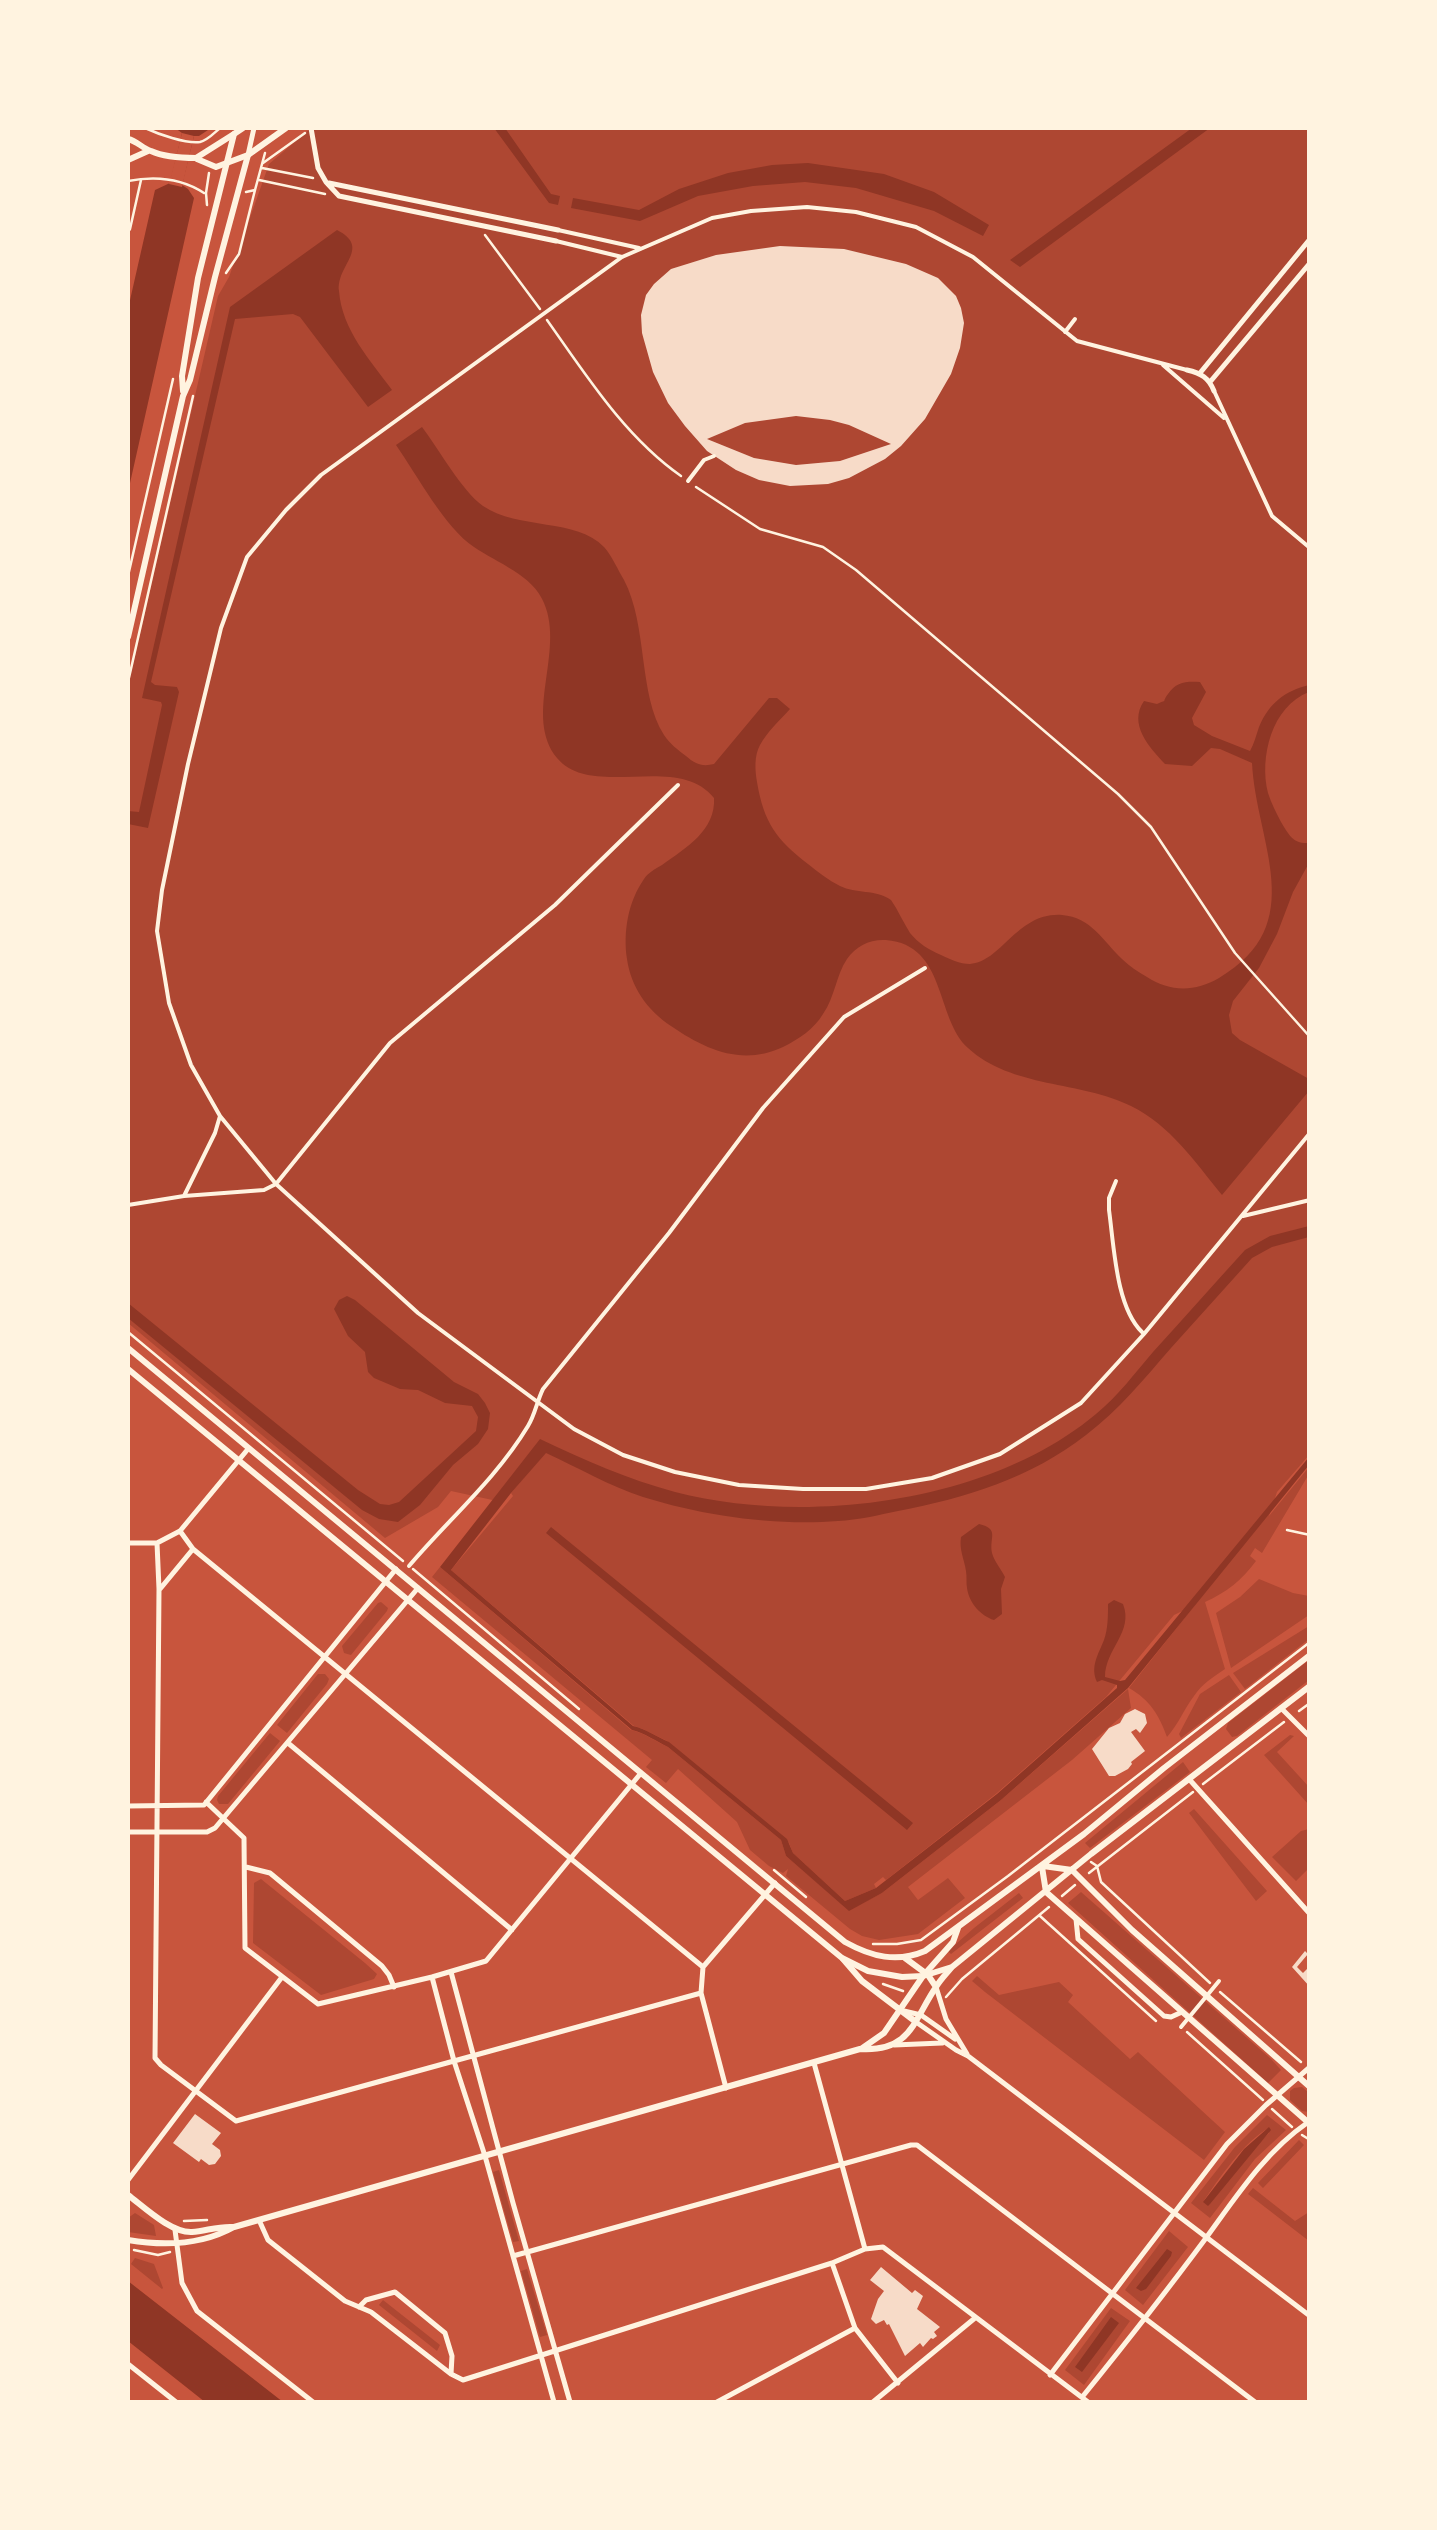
<!DOCTYPE html>
<html>
<head>
<meta charset="utf-8">
<style>
	body { margin:0 }
	#map { position:relative; width:1437px; height:2530px; overflow:hidden; background:#c8553d; font-family:Signika,sans-serif }
	canvas { display:block }
	.frame { position:absolute; inset:0; border:130px solid #fff3e0; pointer-events:none }
</style>
</head>
<body>
<div id="map">
<canvas width="1437" height="2530"></canvas>
<div class="frame"></div>
</div>
<script>
const ctx = document.querySelector('canvas').getContext('2d');
ctx.lineJoin = 'round';
function paint(path, color) { ctx.fillStyle = color; ctx.fill(path, 'evenodd'); }
function strokePath(path, color, width, dash) { ctx.strokeStyle = color; ctx.lineWidth = width; ctx.lineCap = dash ? 'butt' : 'round'; ctx.setLineDash(dash || []); ctx.stroke(path); }
paint(new Path2D(`
	M311,128H1309L1310,1454L1277,1492L1269,1516L1309,1467V1474L1262,1553L1255,1548L1250,1556L1256,1561C1242,1580 1227,1592 1205,1602L1225,1669C1213,1677 1202,1684 1194,1696C1184,1709 1178,1725 1167,1737C1159,1715 1150,1700 1129,1688L1195,1605L1174,1615L1106,1697L997,1793L886,1880L883,1877L874,1884L876,1888L845,1901L793,1853L789,1843L667,1741L643,1729L634,1726L451,1570L513,1496L511,1493L527,1474L497,1501L451,1491L438,1507L385,1538L128,1323V686L218,296L229,277L269,164Z
	M440,1567L631,1730C644,1733 655,1741 668,1747L781,1840L786,1856L849,1910L882,1893L1001,1800L1128,1689L1131,1708L1072,1760L908,1887L918,1900L948,1878L965,1898L918,1934L879,1940L862,1936L850,1929L786,1876L788,1869L783,1873L769,1866L750,1850L737,1822L678,1769L666,1783L646,1767L652,1760L432,1577Z
	M1259,1579L1293,1593L1309,1596V1615L1231,1668L1216,1613L1240,1597Z
	M381,1602L388,1608L387,1611L351,1655L344,1653L342,1646L378,1603Z
	M1309,1626V1639L1245,1689L1233,1673Z
	M1309,1660V1680L1237,1736L1232,1737L1226,1729L1228,1723Z
	M318,1674H325L329,1679L327,1684L287,1733L277,1725Z
	M1229,1675L1241,1692L1181,1738L1179,1734L1200,1694Z
	M270,1733L280,1741L228,1804H219L217,1800L218,1796Z
	M1290,1735L1294,1736L1277,1752L1309,1787V1805L1264,1755Z
	M1183,1762L1190,1772L1090,1848L1085,1843Z
	M1194,1809L1267,1891L1256,1901L1189,1813Z
	M1309,1829V1868L1296,1881L1272,1857L1301,1831Z
	M261,1879L365,1963L377,1974L374,1979L321,1995L253,1943L254,1883Z
	M1081,1892L1271,2059L1281,2070L1268,2083L1068,1903Z
	M1019,1893L1023,1898L951,1954L948,1951L974,1928Z
	M977,1976L999,1995L1059,1982L1073,1995L1068,2002L1130,2059L1138,2052L1225,2132L1204,2160L985,1992L972,1981Z
	M1302,2087L1309,2093V2112L1302,2111L1290,2100V2091L1294,2088Z
	M1267,2115L1286,2130L1255,2159L1210,2218L1191,2203L1235,2147ZM1269,2128V2133L1203,2202C1218,2180 1245,2140 1269,2128Z
	M1299,2140L1304,2145L1263,2188L1258,2183Z
	M499,2170L519,2241L513,2242L493,2172Z
	M1253,2188L1295,2221L1309,2212V2241L1248,2194Z
	M135,2213L154,2225L156,2236L128,2232V2218Z
	M1169,2231L1188,2247L1143,2305L1125,2290Z
	M135,2258L154,2264L163,2288L162,2289L131,2264Z
	M527,2269L547,2335L540,2337L521,2271Z
	M383,2300L440,2345L437,2351L379,2305Z
	M1111,2308L1130,2321L1084,2385L1065,2370Z`), '#ae4732');
paint(new Path2D(`
	M175,128H211L199,136H194L182,185L188,189L194,198L128,492V309L155,190L170,183L182,133Z
	M494,128H505L551,194L560,196L558,205L549,203Z
	M1192,128H1210L1020,267L1010,260Z
	M808,163L884,174L934,192L989,225L983,236L934,211L856,188L805,182L753,186L698,196L640,221L571,208L573,198L639,210L679,189L728,173L772,165Z
	M337,230C372,248 336,265 339,291C342,330 370,360 392,390L368,407L300,317L293,314L235,319L151,682L155,685L177,687L179,692L148,828L128,824V811L139,812L162,705L161,702L142,698L230,307Z
	M422,427C438,448 462,491 483,506C518,530 577,518 604,547C612,556 618,570 624,580C648,626 638,694 664,735C670,744 678,750 686,756C695,764 702,767 714,764L769,698H777L790,709C780,720 767,732 760,745C754,756 755,770 757,782C764,823 776,839 808,864C818,872 828,880 840,886C856,894 875,889 891,900C898,910 903,922 910,933C918,943 929,950 941,955C949,959 960,964 970,964C1002,962 1017,912 1062,915C1091,917 1103,941 1122,959C1129,966 1138,972 1147,977C1170,992 1195,992 1219,978C1311,924 1256,843 1252,763L1220,749L1211,748L1192,766L1165,764C1149,747 1128,724 1144,701L1157,704C1170,698 1160,705 1168,694C1176,682 1186,681 1200,682L1206,692L1192,718L1194,725L1212,736L1250,751C1254,744 1256,736 1259,727C1269,703 1285,691 1309,685V692C1272,706 1259,757 1268,793C1271,803 1276,812 1281,822C1289,835 1293,844 1309,843V863L1293,892L1277,934L1259,968L1233,1001L1229,1015L1232,1033L1240,1040L1309,1079V1091L1222,1195C1195,1162 1170,1125 1131,1106C1081,1081 1011,1088 968,1048C935,1018 947,945 886,940C870,939 856,946 847,959C836,975 835,997 823,1014C814,1029 799,1039 783,1047C742,1066 706,1050 671,1026C647,1010 631,987 627,959C623,932 628,902 644,879C648,873 655,869 662,865C686,848 716,830 714,798C678,752 592,800 557,758C523,716 565,652 544,603C533,575 497,563 474,547C445,528 417,475 396,445Z
	M1309,1226V1237L1272,1247L1252,1258C1225,1288 1198,1318 1171,1348C1144,1379 1119,1410 1086,1435C1031,1478 966,1498 898,1511C879,1515 858,1520 838,1521C775,1526 704,1516 643,1497C609,1486 579,1468 546,1453L511,1493L451,1570L633,1726C646,1729 657,1737 669,1742L787,1839L793,1853L845,1901L876,1888L997,1794L1117,1688V1685L1102,1680L1097,1682C1090,1667 1098,1655 1104,1640C1108,1629 1108,1616 1108,1604L1114,1600L1123,1604C1134,1632 1105,1649 1105,1677L1120,1681L1125,1680L1309,1457V1465L1128,1688L1001,1800L882,1893L849,1911L786,1856L781,1840L668,1747C656,1741 644,1733 632,1730L440,1567L540,1439C584,1460 627,1479 675,1492C806,1526 990,1503 1096,1414C1118,1396 1135,1373 1153,1352C1184,1318 1214,1284 1245,1250L1270,1236Z
	M347,1296L355,1300L454,1382L478,1394L485,1403L490,1413L488,1429L478,1444L453,1465L420,1505L398,1522L379,1519L362,1510L128,1318V1303L358,1490L380,1504L389,1505L399,1502L476,1431L478,1417L472,1406L445,1403L418,1390L400,1389L374,1378L368,1372L365,1352L348,1336L334,1309L339,1300Z
	M979,1524C1000,1529 989,1537 992,1553C994,1561 1001,1569 1005,1577L1001,1589L1002,1614L994,1620C981,1616 969,1603 967,1588C966,1583 967,1577 966,1571C964,1558 959,1550 961,1537Z
	M551,1527L913,1823L907,1830L546,1533Z
	M1269,2127L1271,2130L1210,2204L1208,2206L1203,2202L1244,2149Z
	M1167,2249L1172,2252L1171,2256L1146,2289L1141,2291L1136,2288Z
	M128,2281L283,2402H205L128,2341Z
	M1111,2317L1119,2323L1082,2372L1075,2367Z`), '#8f3625');
paint(new Path2D(`
	M182,133L194,136L182,187L169,184Z`), '#c8553d');
paint(new Path2D(`
	M780,246L844,249L906,264L938,278L956,296L961,308L964,323L960,348L951,374L925,419L901,446L885,459L849,478L828,484L790,486L759,480L736,470L707,451L685,426L668,403L653,372L642,333L641,315L646,295L654,284L671,269L716,255ZM796,416L830,420L849,425L891,444L840,461L796,465L754,458L707,439L745,423Z
	M1135,1709L1145,1714L1147,1723L1140,1733L1136,1729L1131,1732L1145,1751L1131,1762L1132,1764L1128,1769L1115,1776H1109L1092,1749L1109,1728L1120,1723L1125,1714Z
	M1305,1951L1308,1954L1297,1967L1303,1973L1307,1969L1310,1972V1987L1292,1967Z
	M195,2114L221,2133L212,2144L220,2150L221,2156L215,2164L209,2165L201,2159L199,2162L173,2143Z
	M881,2267L912,2293L915,2290L923,2296L917,2309L940,2327L934,2332L937,2336L933,2339L931,2338L923,2347L920,2343L905,2356L889,2324L887,2325L884,2320L876,2324L871,2319L878,2299L884,2291L870,2280Z`), '#f7dbc8');
strokePath(new Path2D(`
	M145,128C158,134 186,144 200,142C208,140 214,133 220,128
	M263,163L305,133
	M262,168L313,178
	M259,180L325,194
	M128,181C154,176 181,178 204,193
	M246,192L255,190L265,153
	M207,205L206,193L209,173
	M128,232L130,229L141,180
	M485,235L540,309
	M226,273L239,254L255,190
	M547,320C586,375 625,437 681,476
	M696,487L760,529L823,547L856,570L1118,794L1151,827L1235,953L1310,1037
	M128,576L173,379
	M128,682L193,396
	M128,1332L403,1561
	M1287,1530L1310,1535
	M413,1569L579,1709
	M1299,1711L1310,1703
	M1203,1784L1284,1722
	M1091,1862L1097,1866L1101,1882L1210,1983
	M774,1870L806,1897
	M1089,1873L1193,1792
	M1062,1896L1075,1885
	M1040,1916L1156,2021
	M873,1944H897L921,1940L1008,1876L1310,1642
	M883,1984L903,1991
	M1220,1992L1301,2062
	M946,1997L962,1979L1049,1907
	M1187,2032L1263,2100
	M1272,2109L1292,2127
	M1302,2135L1310,2140
	M184,2221L207,2220
	M134,2250L158,2255L170,2252`), '#fff3e0', 2.5);
strokePath(new Path2D(`
	M558,230L639,248
	M556,241L622,257
	M1065,332L1075,319
	M1163,365L1224,418
	M1187,370L1077,341L973,257L916,227L856,212L807,207L751,211L712,218L622,257L321,475L286,510L247,557L221,628L188,764L162,890L157,931L169,1003L191,1065L220,1116L276,1184L418,1313L574,1429L623,1455L675,1472L739,1485L803,1489H866L932,1478L1000,1454L1081,1403L1144,1334L1310,1133
	M1215,393L1272,516L1310,548
	M688,481L704,460L714,456
	M1116,1181L1109,1198V1210C1114,1246 1116,1307 1142,1332
	M184,1196L264,1190L276,1184L390,1043L555,905L678,785
	M128,1205L184,1196L215,1133L220,1116
	M1243,1216L1310,1200
	M409,1566C449,1519 496,1479 528,1426C535,1415 537,1401 543,1389L669,1233L763,1108L844,1017L925,968
	M1181,2027L1219,1981`), '#fff3e0', 4);
strokePath(new Path2D(`
	M311,128L318,168L326,182L339,196L556,241
	M248,155L254,128
	M329,183L558,230
	M1187,370C1201,373 1209,378 1214,391
	M1200,373L1310,239
	M1210,382L1310,263
	M180,1531L193,1549L703,1967
	M128,1543H157L180,1531L248,1449
	M157,1543L159,1589L155,2058L161,2065L236,2121L701,1993
	M160,1589L193,1549
	M1281,1708L1310,1737
	M288,1743L512,1930
	M1189,1779L1310,1914
	M206,1802L244,1838L245,1948L318,2004L432,1977L486,1961L641,1773
	M128,1806L204,1805L396,1569
	M128,1832H207L215,1828L418,1588
	M246,1867L270,1873L382,1966L389,1975L394,1987
	M1076,1919L1078,1939L1164,2016L1171,2017L1182,2012
	M451,1972L513,2203L570,2402
	M432,1977L454,2061L485,2156L554,2402
	M936,1987L946,2019L967,2054
	M904,2011L921,2015L955,2039
	M916,2022L956,2050L968,2056L1310,2316
	M894,2045L942,2043
	M814,2063L865,2249
	M726,2088L701,1993L703,1967L775,1883
	M128,2180L282,1977
	M259,2220L268,2240L345,2301L371,2312L451,2374L463,2380L832,2263L865,2249L883,2247L1088,2402
	M175,2230L182,2283L197,2311L313,2402
	M513,2256L911,2145H917L1255,2402
	M832,2263L855,2328L898,2383
	M359,2307L366,2300L395,2292L445,2333L452,2356L451,2374
	M128,2364L176,2402
	M1050,2375L1227,2144L1266,2105L1310,2067
	M1083,2396C1125,2344 1166,2292 1206,2238C1236,2197 1265,2152 1307,2123
	M717,2402L855,2328
	M873,2402L975,2318`), '#fff3e0', 5);
strokePath(new Path2D(`
	M128,139C137,141 142,148 151,151C164,157 183,158 196,158L234,134
	M197,159L216,167L248,155
	M128,160L148,151
	M905,1958L928,1975L936,1987
	M843,1959L862,1981L916,2022
	M861,2049L884,2033L923,1976L953,1942L958,1928
	M128,2195C144,2207 171,2233 192,2232C206,2231 218,2226 233,2227
	M128,2240C164,2246 202,2245 234,2227L860,2049C911,2052 913,2021 936,1987C940,1980 946,1974 951,1968`), '#fff3e0', 6);
strokePath(new Path2D(`
	M183,391L182,376L198,278L234,134L243,128
	M128,637L183,396L190,380L215,277L248,155L286,128
	M128,1348L845,1942C872,1957 897,1963 925,1951L1084,1834L1164,1768L1310,1655
	M128,1369L842,1958L868,1971L902,1977L923,1976L952,1967L1091,1854L1310,1686
	M1043,1866L1072,1870L1132,1930L1310,2087
	M1042,1867L1046,1892L1310,2124`), '#fff3e0', 6);
</script>
</body>
</html>
